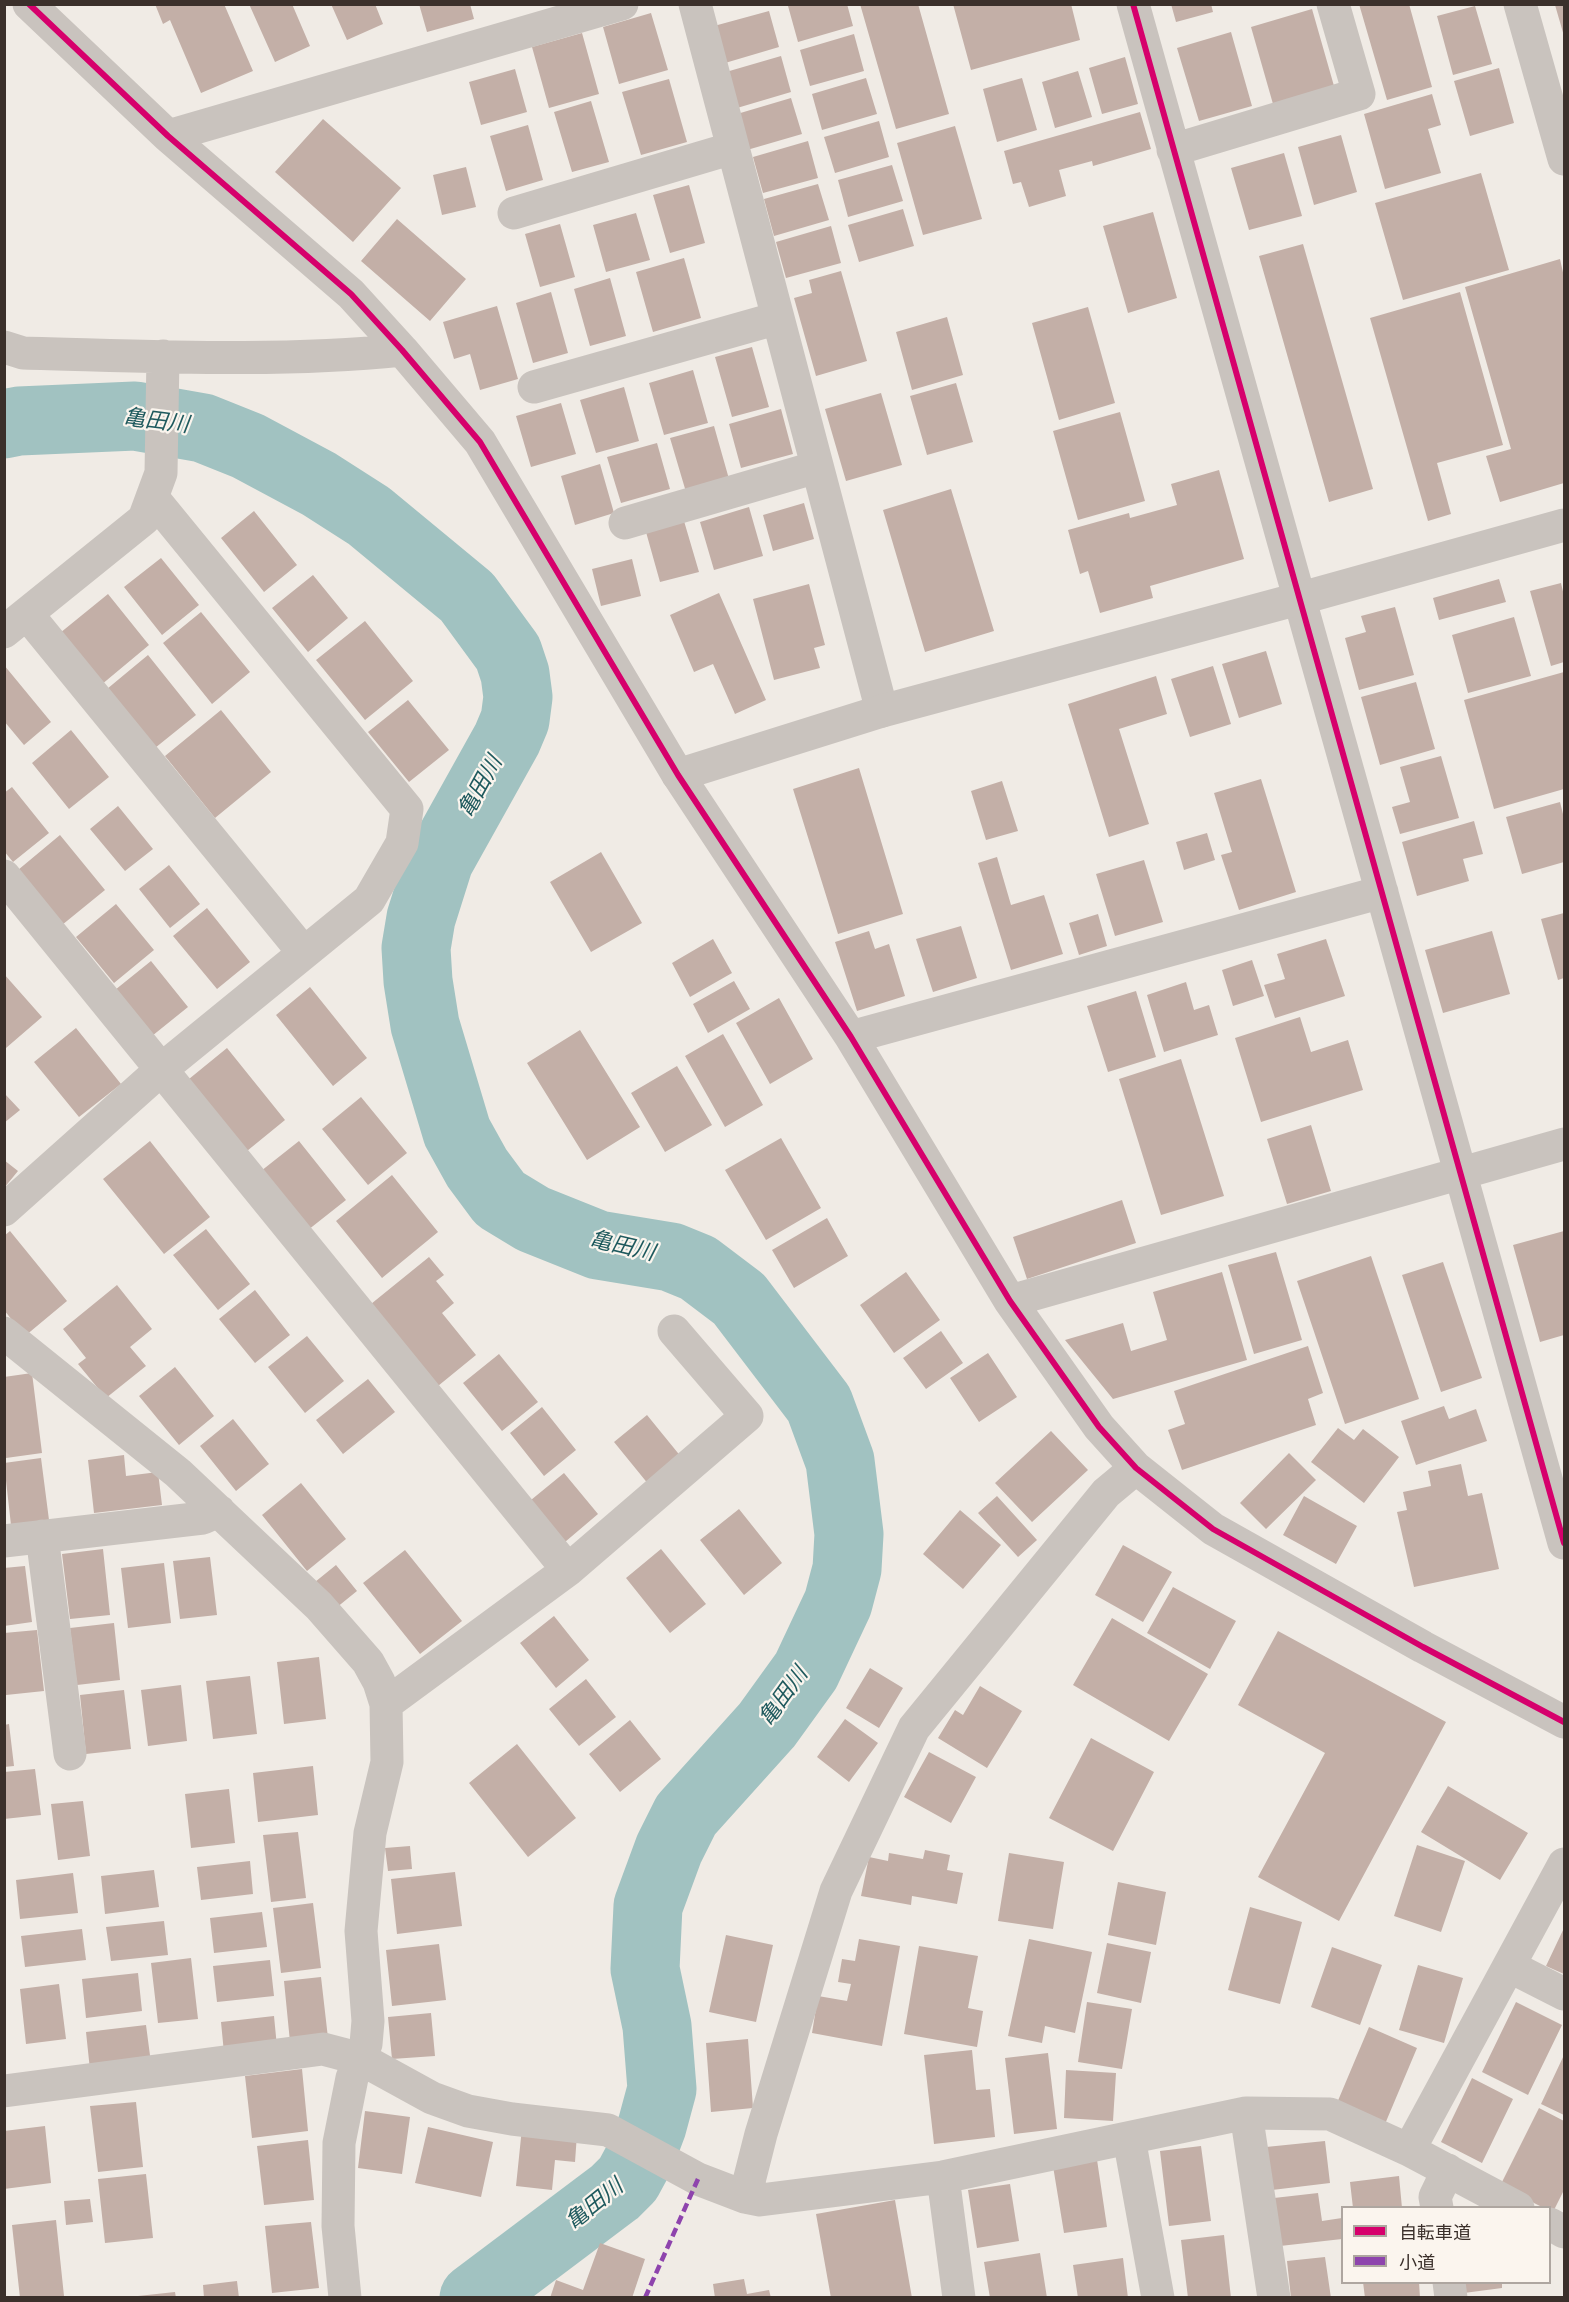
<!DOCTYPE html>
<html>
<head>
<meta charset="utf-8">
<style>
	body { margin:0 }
	#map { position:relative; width:1569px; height:2302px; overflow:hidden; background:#f0ebe5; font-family:"Archivo Narrow","Noto Sans JP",sans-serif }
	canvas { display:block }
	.frame { position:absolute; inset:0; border:6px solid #3b302b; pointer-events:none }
	.legend { position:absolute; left:1341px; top:2206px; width:210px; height:78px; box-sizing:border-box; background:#fbf5ee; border:2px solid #aea6a0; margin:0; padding:8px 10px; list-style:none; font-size:18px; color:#3b302b }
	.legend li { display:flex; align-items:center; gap:12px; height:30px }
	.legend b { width:30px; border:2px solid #aea6a0 }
</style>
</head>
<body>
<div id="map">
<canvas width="1569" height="2302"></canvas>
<div class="frame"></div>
<ul class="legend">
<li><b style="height:8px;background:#d6006c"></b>自転車道</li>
<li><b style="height:8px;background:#8e44ad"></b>小道</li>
</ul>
</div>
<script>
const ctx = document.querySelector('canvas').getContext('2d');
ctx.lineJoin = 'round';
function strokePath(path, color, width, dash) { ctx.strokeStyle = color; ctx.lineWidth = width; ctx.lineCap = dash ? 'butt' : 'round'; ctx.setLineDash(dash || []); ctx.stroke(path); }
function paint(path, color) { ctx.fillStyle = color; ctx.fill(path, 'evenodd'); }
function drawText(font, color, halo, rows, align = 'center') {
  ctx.font = font + ' "Archivo Narrow","Noto Sans JP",sans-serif'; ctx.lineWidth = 4.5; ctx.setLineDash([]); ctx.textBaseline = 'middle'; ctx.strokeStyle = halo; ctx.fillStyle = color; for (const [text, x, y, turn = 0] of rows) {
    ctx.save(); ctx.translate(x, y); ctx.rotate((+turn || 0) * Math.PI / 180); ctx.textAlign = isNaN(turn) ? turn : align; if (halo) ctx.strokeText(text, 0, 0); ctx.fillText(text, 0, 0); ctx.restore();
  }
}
strokePath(new Path2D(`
	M4,424L19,421L135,416L203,428L248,446L319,484L369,516L467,597L508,653L515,674L518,697L515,720L507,739L439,861L421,918L416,948L418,981L425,1025L457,1132L477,1168L500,1199L533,1219L598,1245L671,1257L698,1268L739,1299L819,1404L840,1461L849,1534L847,1569L838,1603L806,1671L767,1725L686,1815L669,1849L648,1906L645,1969L657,2026L662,2089L652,2126L641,2155L628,2179L615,2192L474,2298`), '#a1c2c1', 69);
paint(new Path2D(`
	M155,4H224L253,71L201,93L170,20L163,24Z
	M249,4H292L310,46L275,62Z
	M331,4H375L383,24L347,40Z
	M419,4H470L474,19L427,32Z
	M792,4H847L853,26L798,42L788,6Z
	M860,4H918L949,114L896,129Z
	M953,4H1071L1080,40L971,70Z
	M1171,4H1211L1213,12L1176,22Z
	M1359,4H1409L1432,87L1387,100Z
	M1564,4V36L1555,5Z
	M1475,6L1492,64L1453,75L1437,16Z
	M1312,9L1334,86L1273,104L1251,27Z
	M769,11L779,47L725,63L714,26Z
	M651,13L668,70L619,84L603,27Z
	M1231,32L1252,106L1199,121L1177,48Z
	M582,33L599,94L549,108L532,47Z
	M854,34L864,71L810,86L800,50Z
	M781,56L791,92L737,108L726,72Z
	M1125,57L1138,104L1102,114L1089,68Z
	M1499,68L1514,123L1470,136L1454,81Z
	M515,69L527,112L481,125L469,82Z
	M1078,71L1092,117L1055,128L1042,82Z
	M866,78L877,114L822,130L812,94Z
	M1022,78L1037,130L997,142L983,89Z
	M669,79L687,142L641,155L622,92Z
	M1432,94L1441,125L1428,129L1441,173L1385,189L1364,114Z
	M791,98L802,134L747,150L737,114Z
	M591,101L609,162L572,172L554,112Z
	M1140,112L1151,149L1093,166L1092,161L1059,170L1066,196L1029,207L1021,182L1013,184L1004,151Z
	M323,119L401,188L353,242L275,172Z
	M879,121L889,157L835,173L824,137Z
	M528,125L543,180L506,191L490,136Z
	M955,126L982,219L923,235L897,143Z
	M1341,135L1357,192L1314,205L1298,147Z
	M808,141L818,178L763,193L753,157Z
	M1284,153L1302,216L1249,230L1231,168Z
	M892,165L903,201L848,217L838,180Z
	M466,167L476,207L442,215L433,175Z
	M1481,173L1509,270L1403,300L1375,203Z
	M818,184L829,220L774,236L764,199Z
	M689,185L705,243L670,253L653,195Z
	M903,209L914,246L859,262L848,225Z
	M1153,212L1177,298L1128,313L1103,226Z
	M636,213L650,260L606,272L593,225Z
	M397,219L466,279L430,321L361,261Z
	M560,224L575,277L540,287L525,234Z
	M831,226L841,263L786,278L776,242Z
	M1303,244L1373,489L1329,502L1259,256Z
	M684,258L701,318L653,332L636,272Z
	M1560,259L1564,277V483L1500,502L1486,456L1511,449L1465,287Z
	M841,271L867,361L816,376L794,298L812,293L809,280Z
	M610,278L626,336L590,346L574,289Z
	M551,292L568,353L533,363L516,303Z
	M1460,292L1503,445L1437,463L1451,514L1428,521L1370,318Z
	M497,306L518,379L480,390L470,354L454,359L443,322Z
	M1088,307L1115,403L1059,420L1032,323Z
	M947,317L963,375L912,390L896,332Z
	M752,347L769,407L732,417L715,357Z
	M693,370L708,423L664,435L649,383Z
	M956,383L973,442L927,455L910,396Z
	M624,387L639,441L596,453L580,400Z
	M881,393L902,465L846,481L825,409Z
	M561,403L576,454L531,467L516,416Z
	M781,409L793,454L741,468L729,424Z
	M1120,412L1145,501L1078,520L1053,431Z
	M714,426L729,479L686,492L670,438Z
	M657,443L670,489L621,503L607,457Z
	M600,464L614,513L575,525L561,476Z
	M1219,470L1244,559L1150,586L1153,598L1100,613L1088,571L1080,574L1068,530L1129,513L1130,518L1177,505L1171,484Z
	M951,489L994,631L925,652L883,510Z
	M804,503L814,539L773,551L763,515Z
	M749,507L763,556L714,570L700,522Z
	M254,511L297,565L264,592L221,538Z
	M684,521L699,572L660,582L646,532Z
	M161,558L199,605L162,635L124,587Z
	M632,559L641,596L601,606L592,569Z
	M313,575L348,618L308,652L272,608Z
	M1499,579L1506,602L1439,620L1433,598Z
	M1561,583L1564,596V662L1551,666L1530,591Z
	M809,584L825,645L814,648L820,668L774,680L753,599Z
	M719,593L766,700L735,714L713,664L694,672L670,615Z
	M108,594L149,645L101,685L60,633Z
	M1395,607L1414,675L1359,690L1345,638L1366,632L1361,616Z
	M201,612L250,672L212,704L163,643Z
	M1514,617L1531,676L1468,693L1452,635Z
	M365,621L413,681L365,720L316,660Z
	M1266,651L1282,704L1239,718L1222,664Z
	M148,655L196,715L155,748L107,689Z
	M4,665L51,722L24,745L4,721Z
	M1213,666L1231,724L1190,737L1171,679Z
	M1564,672V789L1494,809L1464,700Z
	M1156,676L1167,714L1119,729L1149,824L1109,837L1068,704Z
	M1416,682L1435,749L1380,765L1361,697Z
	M408,700L449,750L409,782L368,732Z
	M221,710L271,772L215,818L165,756Z
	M71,730L109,777L69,809L32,763Z
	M1441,756L1459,818L1400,834L1392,807L1410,802L1400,767Z
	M859,768L903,914L838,934L793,789Z
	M1261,779L1296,892L1239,910L1221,855L1232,852L1214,793Z
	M1002,781L1018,831L986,840L971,791Z
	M12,787L49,833L13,862L4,851V793Z
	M1560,802L1564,818V862L1522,874L1506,817Z
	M118,806L153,849L125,871L90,829Z
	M1474,821L1483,854L1463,859L1469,881L1417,896L1402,842Z
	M1207,833L1215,860L1184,870L1176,842Z
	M60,835L105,890L62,925L18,870Z
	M601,852L642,923L591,952L550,882Z
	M997,857L1011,905L1044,895L1063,954L1011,970L978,863Z
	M1144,860L1163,922L1115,936L1096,874Z
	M169,865L200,904L170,928L139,889Z
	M116,904L154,950L114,983L76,937Z
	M207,908L250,962L217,989L173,936Z
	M1564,913V978L1558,980L1541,919Z
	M1098,914L1107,946L1079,955L1069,923Z
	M961,926L977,978L933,992L916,939Z
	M869,931L875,949L889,944L905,996L857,1011L835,942Z
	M1492,931L1510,994L1443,1013L1425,950Z
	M713,939L732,973L690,997L672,963Z
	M1326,939L1345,996L1275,1018L1264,985L1285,979L1277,954Z
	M1252,960L1264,996L1233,1006L1222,970Z
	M151,961L188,1007L152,1036L115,990Z
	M4,974L42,1017L6,1048L4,1046Z
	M734,981L750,1009L708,1033L693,1004Z
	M1186,982L1194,1010L1209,1005L1218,1035L1164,1052L1147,995Z
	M310,987L367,1058L333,1086L276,1015Z
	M1136,991L1156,1057L1108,1072L1087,1006Z
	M779,998L813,1059L770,1084L736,1023Z
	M1300,1017L1311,1052L1348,1040L1363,1090L1261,1122L1235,1038Z
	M76,1028L121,1084L79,1117L34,1062Z
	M580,1030L640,1127L587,1160L527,1063Z
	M723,1034L763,1105L725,1127L685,1056Z
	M227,1048L285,1120L247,1151L189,1079Z
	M1181,1059L1224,1196L1161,1215L1119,1079Z
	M677,1066L712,1125L665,1152L631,1093Z
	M4,1093L20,1110L4,1123Z
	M361,1097L407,1153L368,1185L322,1129Z
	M1311,1125L1331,1191L1287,1204L1267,1139Z
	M781,1138L821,1208L766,1240L725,1170Z
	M150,1141L210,1217L164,1254L103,1179Z
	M299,1141L346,1200L308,1230L261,1171Z
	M4,1160L18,1171L4,1188Z
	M392,1175L438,1232L382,1278L336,1221Z
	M1122,1200L1136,1243L1027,1279L1013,1237Z
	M827,1218L848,1256L794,1288L772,1250Z
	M206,1229L250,1284L218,1310L173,1255Z
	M10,1231L67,1301L25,1336L4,1310V1236Z
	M1564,1231V1335L1540,1342L1513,1245Z
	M1276,1252L1302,1340L1254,1354L1228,1265Z
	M1371,1256L1419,1399L1345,1424L1297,1281Z
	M429,1257L444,1275L436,1281L454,1303L442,1313L476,1355L438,1386L371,1304Z
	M1443,1262L1482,1378L1441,1392L1402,1275Z
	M906,1272L940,1320L894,1353L860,1305Z
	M1222,1272L1247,1360L1113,1399L1065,1340L1123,1323L1131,1351L1167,1340L1153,1292Z
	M117,1285L152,1329L130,1347L146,1366L106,1398L78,1364L86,1358L63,1329Z
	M255,1290L290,1335L255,1363L219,1319Z
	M941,1331L963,1363L926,1389L903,1358Z
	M307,1336L344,1381L305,1413L268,1367Z
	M1308,1346L1323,1393L1308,1399L1316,1425L1182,1470L1168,1430L1185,1424L1174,1391Z
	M988,1353L1017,1397L979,1422L950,1378Z
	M499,1354L538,1402L502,1431L463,1383Z
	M175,1367L214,1416L179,1445L139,1396Z
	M32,1373L42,1453L6,1458L4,1377Z
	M368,1379L395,1412L343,1454L316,1420Z
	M1444,1406L1449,1419L1476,1409L1487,1441L1416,1465L1401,1421Z
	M542,1407L576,1450L544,1476L510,1433Z
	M647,1415L682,1458L649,1485L614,1442Z
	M233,1419L269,1464L236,1491L200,1446Z
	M1338,1428L1354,1440L1363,1429L1399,1457L1364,1503L1311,1462Z
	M1051,1431L1088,1470L1032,1522L995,1483Z
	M1289,1453L1316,1480L1266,1529L1240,1503Z
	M124,1455L126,1476L158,1472L162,1505L94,1513L88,1460Z
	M41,1458L49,1520L11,1525L4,1463Z
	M1461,1464L1468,1496L1482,1493L1499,1569L1414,1587L1397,1512L1407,1510L1403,1492L1431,1486L1428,1471Z
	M564,1473L598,1514L565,1542L531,1500Z
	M301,1483L346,1539L307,1571L262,1515Z
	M997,1496L1037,1540L1018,1557L978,1513Z
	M1304,1496L1357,1526L1336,1564L1283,1535Z
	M739,1509L782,1563L744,1595L700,1540Z
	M960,1510L1001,1545L963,1589L923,1554Z
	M1123,1545L1172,1572L1143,1622L1095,1595Z
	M103,1549L110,1615L70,1619L62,1554Z
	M661,1549L706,1604L670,1633L626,1578Z
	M405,1550L462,1621L420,1654L363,1583Z
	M210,1557L217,1615L180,1619L173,1561Z
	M164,1563L171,1623L128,1628L121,1568Z
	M336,1565L357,1591L336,1608L315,1582Z
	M25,1566L32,1622L4,1626V1568Z
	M1173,1587L1236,1621L1210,1669L1147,1633Z
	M554,1616L589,1660L556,1688L520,1643Z
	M1112,1618L1208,1674L1169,1741L1073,1685Z
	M114,1623L120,1680L77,1685L70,1628Z
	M37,1630L44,1691L6,1695L4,1633Z
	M1278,1631L1446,1722L1339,1921L1258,1877L1325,1753L1238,1705Z
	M319,1657L326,1719L284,1724L277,1662Z
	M870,1668L903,1688L879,1728L846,1708Z
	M250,1676L257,1734L213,1739L206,1681Z
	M586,1679L616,1717L579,1746L549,1709Z
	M181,1685L187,1741L148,1746L141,1690Z
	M980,1686L1022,1711L987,1768L938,1738L955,1710L963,1715Z
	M124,1690L131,1749L86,1754L80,1695Z
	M845,1719L878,1743L849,1782L817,1757Z
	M630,1720L661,1759L620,1792L589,1754Z
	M9,1724L14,1766L4,1767V1725Z
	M1091,1738L1154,1772L1113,1851L1049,1818Z
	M517,1744L576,1818L528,1857L469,1783Z
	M929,1752L976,1777L951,1823L904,1797Z
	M313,1766L318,1815L258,1822L253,1773Z
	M35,1769L41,1815L4,1819V1772Z
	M1448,1786L1528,1833L1500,1880L1421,1832Z
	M229,1789L235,1843L191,1848L185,1794Z
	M83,1801L90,1856L58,1860L51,1804Z
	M298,1832L306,1898L271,1902L263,1835Z
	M1417,1845L1465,1861L1441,1932L1394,1916Z
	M410,1846L412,1869L388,1871L385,1848Z
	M925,1850L950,1855L947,1870L963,1873L957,1904L912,1896L911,1905L861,1896L869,1857L888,1861L889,1853L923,1859Z
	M1009,1853L1064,1862L1053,1929L998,1921Z
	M250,1861L253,1894L201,1900L197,1867Z
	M154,1870L159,1907L105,1914L101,1876Z
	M455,1872L462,1926L397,1934L391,1879Z
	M73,1873L78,1913L20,1919L16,1880Z
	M1118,1882L1166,1892L1156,1945L1108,1935Z
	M313,1903L321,1968L281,1973L273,1908Z
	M1250,1907L1302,1922L1280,2004L1228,1990Z
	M262,1912L267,1947L214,1953L210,1918Z
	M164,1921L168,1955L111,1961L106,1927Z
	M1564,1928V1974L1546,1966Z
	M82,1929L86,1960L25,1967L21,1936Z
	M726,1935L773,1945L756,2022L709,2012Z
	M859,1939L900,1946L882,2046L812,2033L818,1996L847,2001L851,1984L838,1982L842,1959L855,1961Z
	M1029,1939L1092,1952L1075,2033L1045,2026L1042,2043L1008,2036Z
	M1107,1943L1151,1952L1141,2003L1097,1993Z
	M439,1944L446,2000L392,2006L386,1950Z
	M919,1946L978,1956L968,2008L983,2011L977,2047L904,2034Z
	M1332,1947L1382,1965L1360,2025L1311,2007Z
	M191,1958L198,2019L158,2023L151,1963Z
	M270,1960L274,1996L217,2002L213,1966Z
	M1418,1965L1463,1978L1444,2043L1399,2030Z
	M138,1973L142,2011L86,2018L82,1979Z
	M321,1977L328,2038L290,2042L284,1981Z
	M59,1984L66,2039L26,2044L20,1989Z
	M1087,2002L1132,2009L1122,2069L1078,2062Z
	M1516,2002L1562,2025L1528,2095L1482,2072Z
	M431,2013L435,2056L392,2059L388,2017Z
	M274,2016L277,2047L224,2053L221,2022Z
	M146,2025L151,2063L90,2070L86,2032Z
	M1369,2027L1417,2048L1385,2124L1337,2103Z
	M748,2039L753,2108L711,2112L706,2043Z
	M972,2050L976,2090L990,2089L995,2137L934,2144L924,2055Z
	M1048,2053L1057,2129L1014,2134L1005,2058Z
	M1564,2055V2115L1541,2104Z
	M302,2069L308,2131L252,2138L245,2076Z
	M1066,2070L1116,2073L1113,2121L1064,2118Z
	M1472,2078L1513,2099L1482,2163L1441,2142Z
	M136,2102L143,2167L98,2172L90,2106Z
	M1539,2108L1564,2121V2190L1553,2212L1550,2210V2208H1544L1500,2186Z
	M365,2111L410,2117L402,2174L358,2168Z
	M45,2126L51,2183L4,2189V2131Z
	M428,2127L493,2142L481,2197L415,2183Z
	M522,2128L577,2134L575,2162L555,2160L552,2190L516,2186Z
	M308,2140L314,2200L264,2205L257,2146Z
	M1325,2141L1330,2183L1272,2190L1266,2147Z
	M1201,2146L1211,2221L1169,2226L1160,2151Z
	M1096,2153L1107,2227L1064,2233L1052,2160Z
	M146,2174L153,2238L105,2243L98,2179Z
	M1399,2176L1402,2208H1353L1350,2182Z
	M1010,2184L1019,2241L977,2248L968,2190Z
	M1318,2193L1322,2221L1342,2218V2239L1280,2246L1274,2198Z
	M90,2199L93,2222L66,2225L64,2201Z
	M895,2200L912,2298H831L816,2214Z
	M56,2220L64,2296L20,2298L12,2225Z
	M311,2222L319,2288L272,2293L265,2226Z
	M1224,2235L1231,2298H1188L1181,2240Z
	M600,2243L645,2259L632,2298H550L556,2280L583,2290Z
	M1040,2253L1047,2298H990L984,2262Z
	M1325,2257L1331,2298H1291L1287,2261Z
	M1123,2258L1128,2298H1078L1073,2265Z
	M744,2279L747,2294L769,2290L771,2298H715L713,2284Z
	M237,2281L239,2298H204L203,2285Z
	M1363,2282H1419L1420,2298H1365Z
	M1463,2282H1502V2288L1464,2293Z
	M175,2292L176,2298H138V2296Z`), '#c3afa7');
strokePath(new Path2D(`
	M29,4L168,136L351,294L402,350L480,442L678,775L851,1037L1010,1301L1099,1427L1136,1468L1213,1529L1423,1647L1564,1722
	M695,4L882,711
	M1133,4C1274,518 1423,1029 1564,1543
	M1520,4L1564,159
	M168,136L622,4
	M1173,150L1359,94L1333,4
	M514,213L733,148
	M4,347L23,353C149,356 276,363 402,350
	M534,387L778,318
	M625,523L817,467
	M27,614L304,953
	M4,632L144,519L161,473L163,356
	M4,876L568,1570
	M851,1037L1382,892
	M4,1210L163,1068L369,900L402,843L407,809L152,497
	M1010,1301L1564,1144
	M4,1333L178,1473L319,1606L368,1662L379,1682L386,1704L387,1762L370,1833L361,1931L368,2021L366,2044L352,2078L339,2143L338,2226L345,2298
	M42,1536L70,1754
	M4,1541L203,1518L219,1511
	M386,1704L568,1570L747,1416L674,1331
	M1509,1966L1564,1994
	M4,2091L323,2049L361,2059L432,2098L468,2111L512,2119L608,2130L698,2179L745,2197L760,2200L943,2177L1246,2113L1330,2114L1409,2150L1518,2208
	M1246,2113L1274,2298
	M1129,2138L1158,2298
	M1409,2150L1564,1864
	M943,2177L959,2298
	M745,2197L761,2134L836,1891L914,1728L1106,1493L1136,1468
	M1437,2208L1435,2197L1448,2170
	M1550,2224L1564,2232
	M1449,2282L1451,2298`), '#c9c3be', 33);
strokePath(new Path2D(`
	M678,775L882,711L1298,599L1564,525`), '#c9c3be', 33);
strokePath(new Path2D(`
	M645,2298L698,2179`), '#8e44ad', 4.5, [9, 4.5]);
strokePath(new Path2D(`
	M29,4L168,136L351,294L402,350L480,442L678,775L851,1037L1010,1301L1099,1427L1136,1468L1213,1529L1423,1647L1564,1722
	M1133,4C1274,518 1423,1029 1564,1543`), '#d6006c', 6);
drawText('italic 22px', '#1f5a5e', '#fbf5ee', [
	["亀田川",156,422,7],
	["亀田川",481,787,-61],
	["亀田川",622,1247,13],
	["亀田川",784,1697,-54],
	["亀田川",595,2205,-39]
]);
</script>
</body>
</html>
